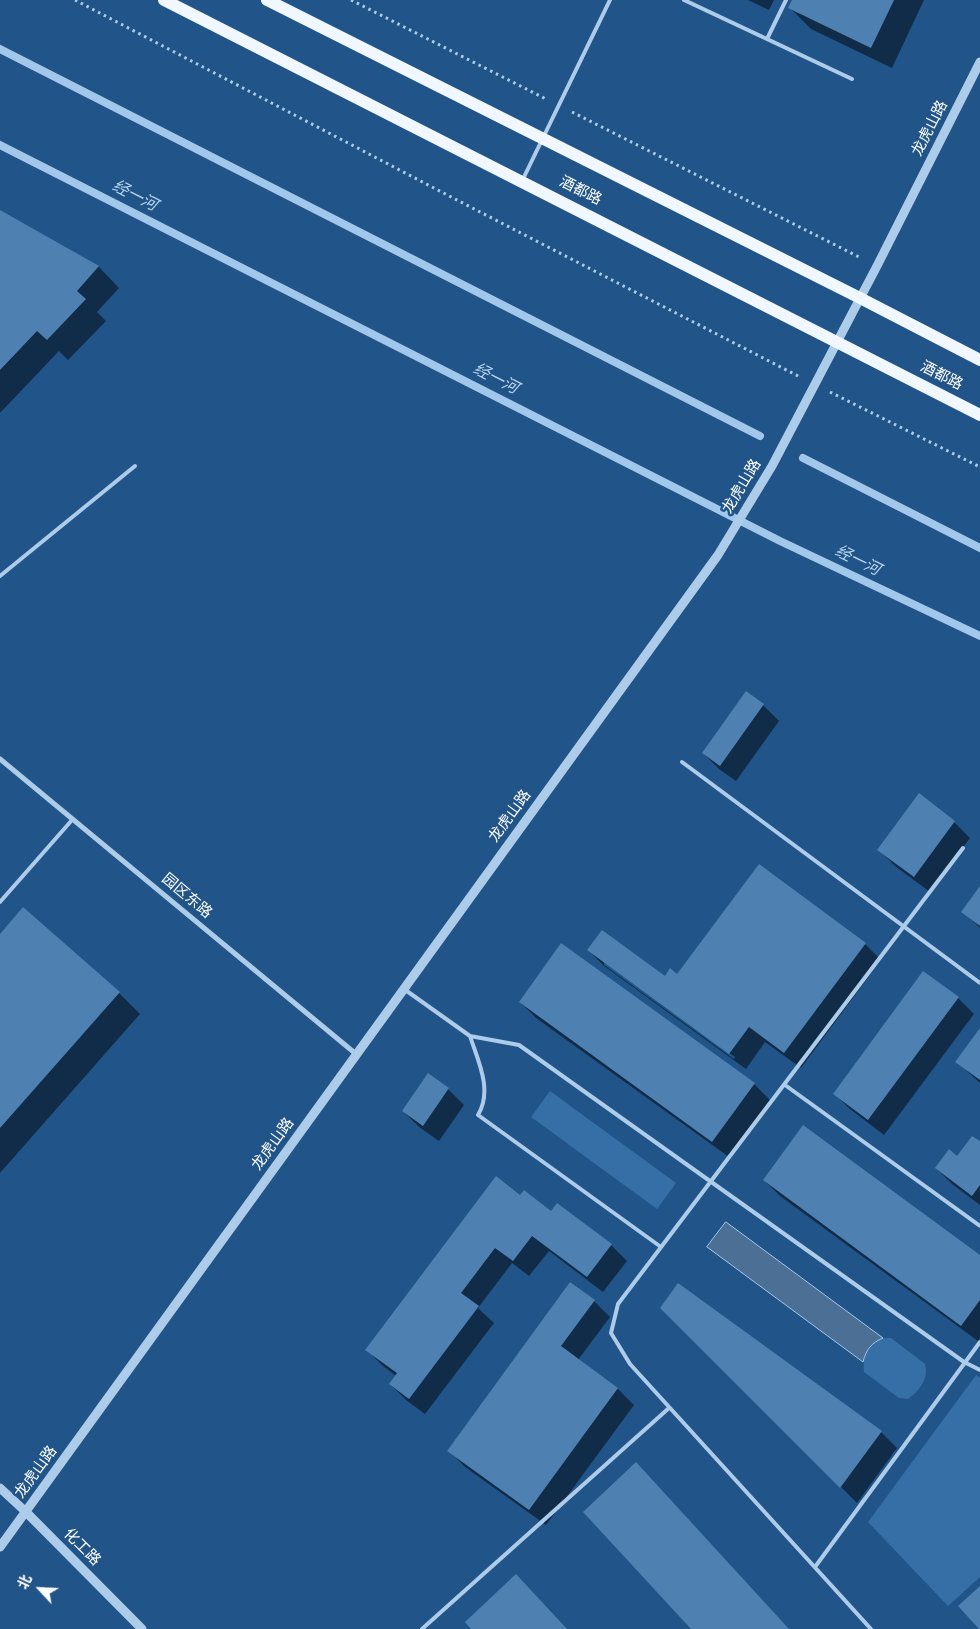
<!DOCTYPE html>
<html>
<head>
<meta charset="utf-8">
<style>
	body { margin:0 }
	#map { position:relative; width:980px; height:1629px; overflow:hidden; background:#215488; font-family:Overpass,"Noto Sans SC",sans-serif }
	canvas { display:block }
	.north { position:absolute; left:15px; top:1564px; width:50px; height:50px; -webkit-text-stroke:4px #215488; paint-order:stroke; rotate:295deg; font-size:14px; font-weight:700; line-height:20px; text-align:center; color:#fff }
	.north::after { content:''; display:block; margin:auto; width:18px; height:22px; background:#fff; clip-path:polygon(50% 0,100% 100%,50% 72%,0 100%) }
</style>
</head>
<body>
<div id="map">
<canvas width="980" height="1629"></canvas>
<div class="north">北</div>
</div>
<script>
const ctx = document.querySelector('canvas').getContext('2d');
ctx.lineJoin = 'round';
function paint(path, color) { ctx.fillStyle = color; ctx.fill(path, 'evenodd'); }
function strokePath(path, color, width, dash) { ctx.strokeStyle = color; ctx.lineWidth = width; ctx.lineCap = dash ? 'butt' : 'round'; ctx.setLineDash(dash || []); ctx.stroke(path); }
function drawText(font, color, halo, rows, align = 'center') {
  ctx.font = font + ' Overpass,"Noto Sans SC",sans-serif'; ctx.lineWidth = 5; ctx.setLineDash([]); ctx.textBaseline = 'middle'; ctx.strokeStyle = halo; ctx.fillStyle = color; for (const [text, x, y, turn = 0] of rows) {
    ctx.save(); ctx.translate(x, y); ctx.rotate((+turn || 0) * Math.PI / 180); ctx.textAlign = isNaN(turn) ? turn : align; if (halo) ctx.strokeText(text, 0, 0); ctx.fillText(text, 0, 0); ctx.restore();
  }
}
paint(new Path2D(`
	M550,1091L676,1183L657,1209L531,1117Z
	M883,1338H891L925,1364C929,1379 920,1390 908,1399L899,1398L864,1372C862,1356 868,1344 883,1338Z
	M976,1375L980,1378V1577L948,1606L868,1522Z`), '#356fa6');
const water = new Path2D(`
	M726,1222L883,1338C871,1343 866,1350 863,1362L707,1247Z`);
paint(water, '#4c7095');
strokePath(water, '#a1c8eb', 1);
paint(new Path2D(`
	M748,0H774L769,10Z
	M794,0H924L892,68L811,29L790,8Z
	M0,212L99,267L119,288L97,312L106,321L68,360L59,351L0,413Z
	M746,693L763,705L779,721L736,781L719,769L703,753Z
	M954,822L970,838L930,892L895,866L879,850Z
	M980,888V928L963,911Z
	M24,909L119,993L140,1014L0,1173V935Z
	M865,944L881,960L801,1068L765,1042L746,1069L604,966L588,950L665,978ZM604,961L735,1057L734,1059L604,965Z
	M958,998L974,1014L884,1135L850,1109L835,1094Z
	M520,1002L754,1084L770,1100L729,1157L536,1018Z
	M980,1030V1083L957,1062Z
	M448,1089L464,1105L439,1141L419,1127L403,1111Z
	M980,1143V1205L952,1184L936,1168L957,1157Z
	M764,1180L980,1257V1338L978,1341L780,1196Z
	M520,1196L551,1213L557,1204L611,1245L627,1261L603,1292L549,1251L529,1276L512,1263L478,1308L494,1323L425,1414L406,1400L390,1384L396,1376L383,1366L367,1350Z
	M594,1301L610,1317L578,1360L618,1389L634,1405L546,1525L465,1467L449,1451Z
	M662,1308L881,1432L897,1448L857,1503Z`), '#0007');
strokePath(new Path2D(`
	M0,49L760,436
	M0,145L780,541L980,636
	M803,458L980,548`), '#a1c8eb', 8);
paint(new Path2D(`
	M792,0H894L871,48L788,8Z
	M0,210L99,266L77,291L86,299L47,340L37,331L0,370Z
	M746,691L764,704L720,766L702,753Z
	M919,793L955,821L914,877L877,850Z
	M759,864L866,943L784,1053L749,1027L729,1054L587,950L602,930L665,976L670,968L677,974Z
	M980,886V926L961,912Z
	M23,907L120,992L0,1128V934Z
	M561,943L755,1083L712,1142L519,1002Z
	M923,971L959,997L868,1120L833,1094Z
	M980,1028V1080L955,1062Z
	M428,1073L449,1088L423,1126L402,1111Z
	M803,1125L980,1255V1300L961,1326L763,1180Z
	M972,1136L980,1141V1185L972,1196L935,1168L949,1149L957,1156Z
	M496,1176L520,1195L524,1190L551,1211L557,1203L612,1244L587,1277L532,1236L513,1261L495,1248L461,1293L479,1306L409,1399L389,1384L397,1373L365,1350Z
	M570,1282L595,1300L561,1346L618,1388L529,1510L447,1451Z
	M678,1283L882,1431L840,1488L660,1308Z
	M636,1462L789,1629H691L583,1512Z
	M516,1574L567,1629H471L465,1622Z
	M980,1586V1629H979L958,1606Z`), '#4e81b2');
strokePath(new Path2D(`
	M75,0L453,198L800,377
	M351,0L546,99
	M572,112L861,258
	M830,392L980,467`), '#adccea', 3, [2.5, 4]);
strokePath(new Path2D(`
	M684,0L852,79
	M767,39L786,0
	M523,179L610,0
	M0,576L135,466
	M682,762L980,983
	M0,902L72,820
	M404,989L470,1036L519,1045L964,1362L980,1370
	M470,1036C478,1061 493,1090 478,1115L661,1247
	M785,1085L980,1226
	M815,1567L980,1342
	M422,1629L669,1408
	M871,1629L630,1364L611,1333L618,1304L963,848`), '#adccea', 4);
strokePath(new Path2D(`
	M0,759L356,1054`), '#adccea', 5);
strokePath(new Path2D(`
	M0,1488L26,1512L142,1629
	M0,1547L718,555L772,466L877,266L980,62`), '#adccea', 9);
strokePath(new Path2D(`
	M164,0L980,415
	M267,0L860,298L980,360`), '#f1f7fe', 12);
drawText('15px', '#fff', '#215488', [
	["龙虎山路",931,129,-63],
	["酒都路",580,192,27],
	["酒都路",941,377,27],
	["龙虎山路",743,487,-59],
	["龙虎山路",511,817,-54],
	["园区东路",186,897,40],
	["龙虎山路",274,1145,-54],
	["龙虎山路",37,1473,-54],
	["化工路",81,1548,45]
]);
drawText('italic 16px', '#b8d6f1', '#215488', [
	["经一河",134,197,27],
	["经一河",495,380,27],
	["经一河",857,562,26]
]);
</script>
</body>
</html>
